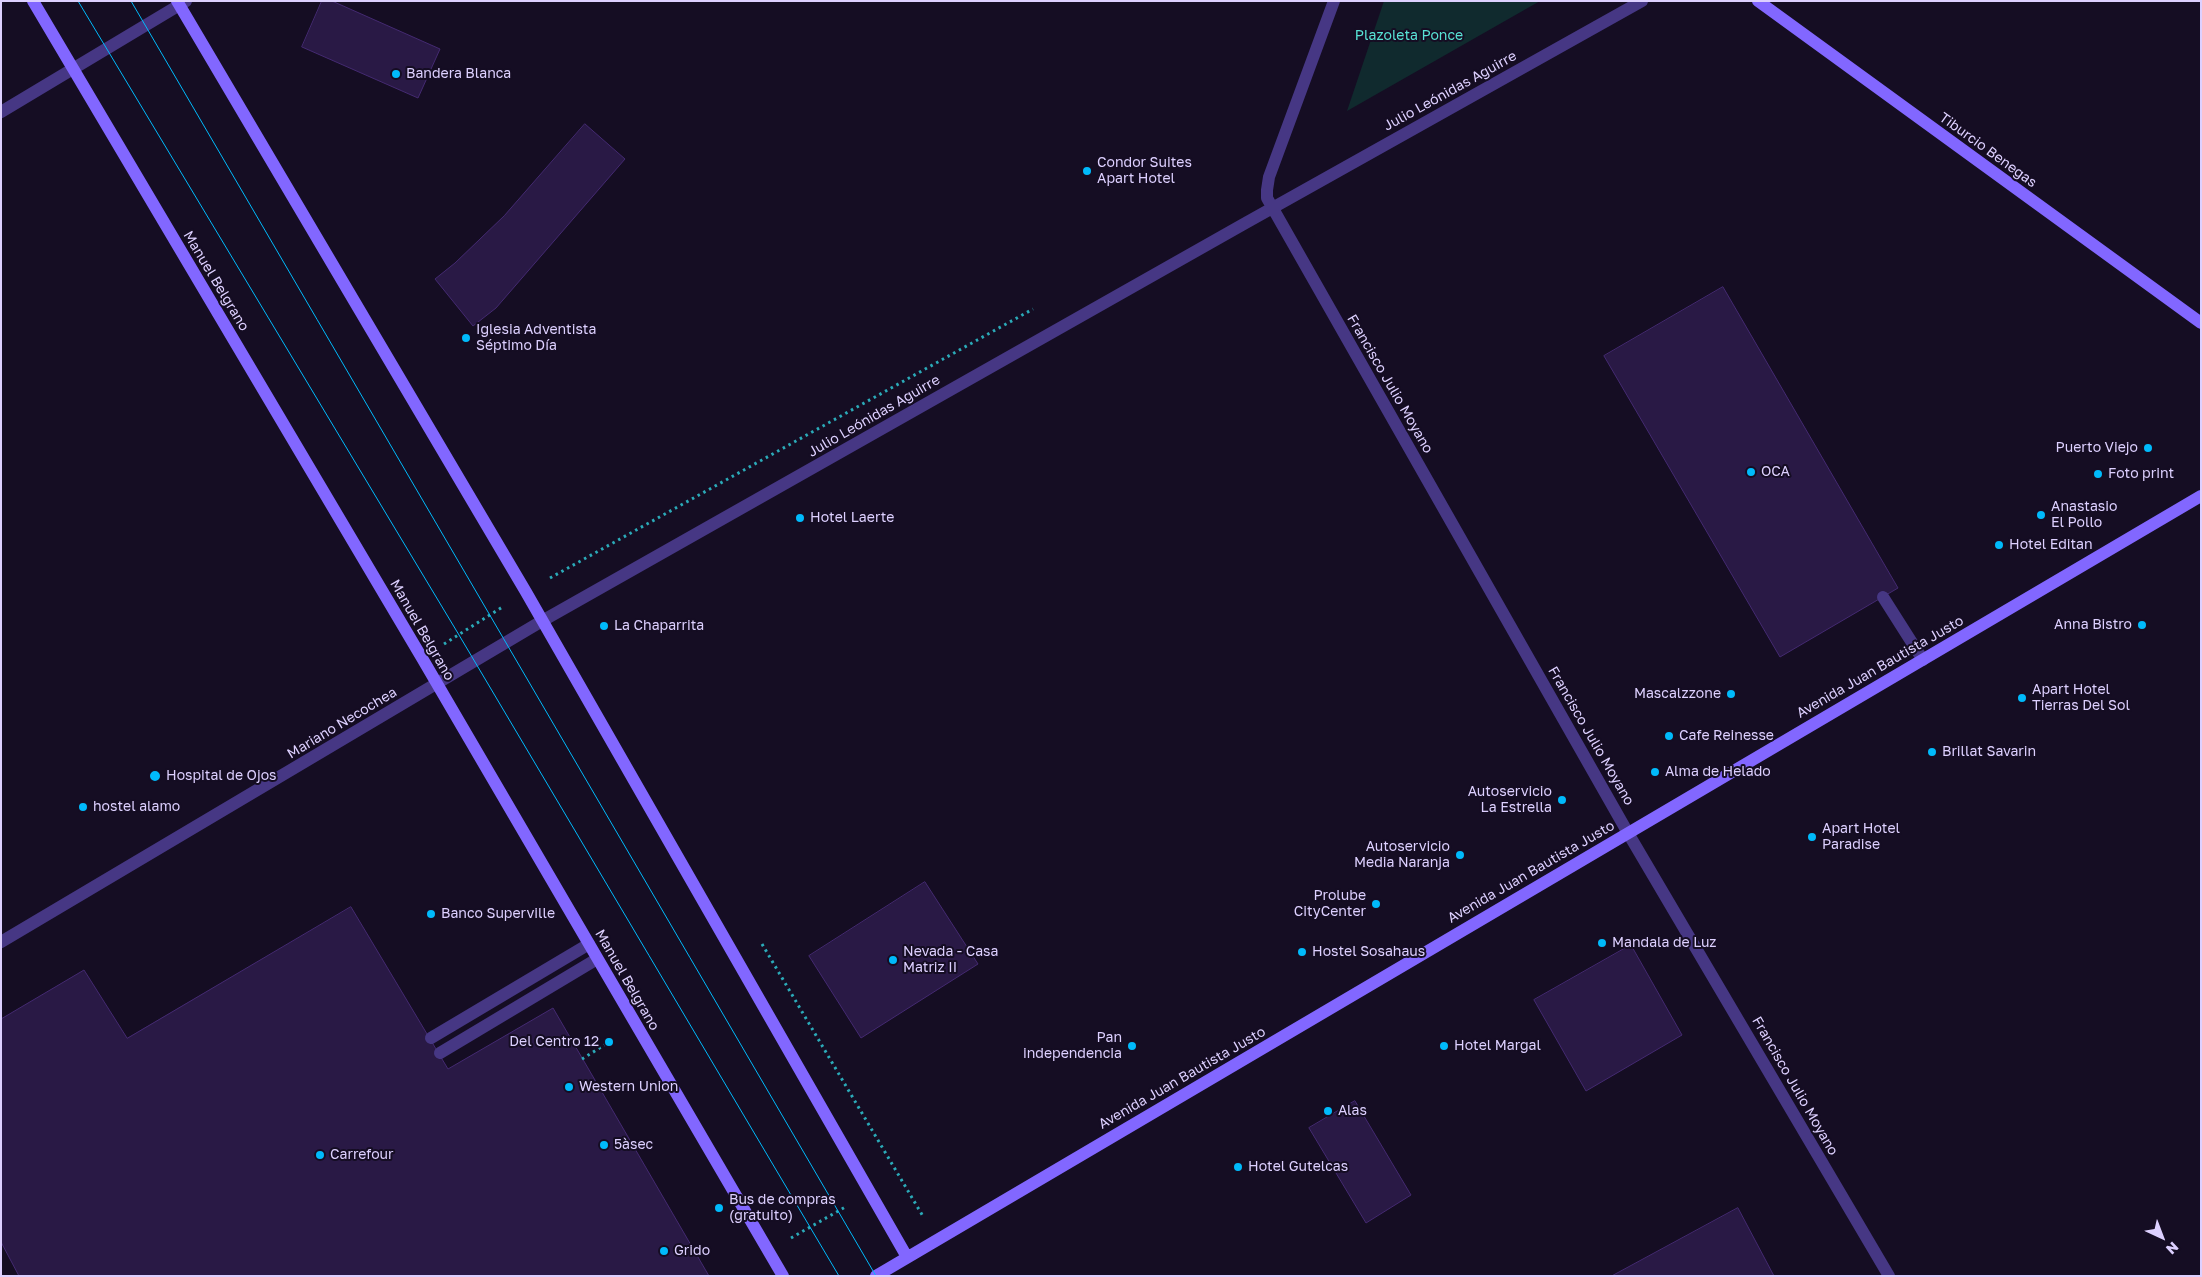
<!DOCTYPE html>
<html>
<head>
<meta charset="utf-8">
<style>
	body { margin:0 }
	#map { position:relative; width:2202px; height:1277px; overflow:hidden; background:#150d23; font-family:"Golos Text",sans-serif }
	canvas { display:block }
	.frame { position:absolute; inset:0; border:2px solid #ddd0ff; pointer-events:none }
	.north { position:absolute; left:2137px; top:1212px; width:50px; height:50px; -webkit-text-stroke:4px #150d23; paint-order:stroke; rotate:137deg; font-size:14px; font-weight:700; line-height:20px; text-align:center; color:#ddd0ff }
	.north::after { content:''; display:block; margin:auto; width:18px; height:22px; background:#ddd0ff; clip-path:polygon(50% 0,100% 100%,50% 72%,0 100%) }
</style>
</head>
<body>
<div id="map">
<canvas width="2202" height="1277"></canvas>
<div class="frame"></div>
<div class="north">N</div>
</div>
<script>
const ctx = document.querySelector('canvas').getContext('2d');
ctx.lineJoin = 'round';
function paint(path, color) { ctx.fillStyle = color; ctx.fill(path, 'evenodd'); }
function strokePath(path, color, width, dash) { ctx.strokeStyle = color; ctx.lineWidth = width; ctx.lineCap = dash ? 'butt' : 'round'; ctx.setLineDash(dash || []); ctx.stroke(path); }
function drawText(font, color, halo, rows, align = 'center') {
  ctx.font = font + ' "Golos Text",sans-serif'; ctx.lineWidth = 4; ctx.setLineDash([]); ctx.textBaseline = 'middle'; ctx.strokeStyle = halo; ctx.fillStyle = color; for (const [text, x, y, turn = 0] of rows) {
    ctx.save(); ctx.translate(x, y); ctx.rotate((+turn || 0) * Math.PI / 180); ctx.textAlign = isNaN(turn) ? turn : align; if (halo) ctx.strokeText(text, 0, 0); ctx.fillText(text, 0, 0); ctx.restore();
  }
}
paint(new Path2D(`
	M1384,1H1540L1347,111Z`), '#102a2e');
const building = new Path2D(`
	M322,1H332L440,49L418,98L302,47Z
	M585,124L625,159L496,308L473,326L435,279L455,263L504,216Z
	M1723,287L1898,588L1780,657L1604,356Z
	M925,882L978,964L861,1038L809,956Z
	M351,907L448,1069L553,1008L709,1276H19L1,1242V1019L84,970L127,1038Z
	M1631,945L1682,1035L1586,1091L1534,1000Z
	M1355,1101L1411,1195L1366,1223L1309,1128Z
	M1738,1208L1774,1276H1612Z`);
paint(building, '#291945');
strokePath(building, '#442a71', 1);
strokePath(new Path2D(`
	M550,578L1033,309
	M444,644L504,606
	M762,944L924,1218
	M582,1059L614,1039
	M791,1238L847,1206`), '#2baab8', 3, [2.5, 4]);
strokePath(new Path2D(`
	M1883,597L1923,660
	M431,1038L589,944
	M440,1053L597,959`), '#463784', 12);
strokePath(new Path2D(`
	M1334,1L1269,177L1267,190V198L1628,833L1889,1276
	M1,112L186,1
	M1,942L542,621L1242,225L1642,1`), '#463784', 12);
strokePath(new Path2D(`
	M33,1L422,658L783,1276
	M177,1L526,592L907,1257
	M1758,1L2201,323
	M876,1276L2201,496`), '#8267ff', 12);
strokePath(new Path2D(`
	M78,1L459,635L839,1276
	M131,1L876,1276`), '#00bafb', 1);
for (const [x, y, r, color] of [
	[396,74,5,"#00bafb"],
	[1087,171,5,"#00bafb"],
	[466,338,5,"#00bafb"],
	[2148,448,5,"#00bafb"],
	[1751,472,5,"#00bafb"],
	[2098,474,5,"#00bafb"],
	[2041,515,5,"#00bafb"],
	[800,518,5,"#00bafb"],
	[1999,545,5,"#00bafb"],
	[2142,625,5,"#00bafb"],
	[604,626,5,"#00bafb"],
	[1731,694,5,"#00bafb"],
	[2022,698,5,"#00bafb"],
	[1669,736,5,"#00bafb"],
	[1932,752,5,"#00bafb"],
	[1655,772,5,"#00bafb"],
	[155,776,6,"#00bafb"],
	[1562,800,5,"#00bafb"],
	[83,807,5,"#00bafb"],
	[1812,837,5,"#00bafb"],
	[1460,855,5,"#00bafb"],
	[1376,904,5,"#00bafb"],
	[431,914,5,"#00bafb"],
	[1602,943,5,"#00bafb"],
	[1302,952,5,"#00bafb"],
	[893,960,5,"#00bafb"],
	[609,1042,5,"#00bafb"],
	[1132,1046,5,"#00bafb"],
	[1444,1046,5,"#00bafb"],
	[569,1087,5,"#00bafb"],
	[1328,1111,5,"#00bafb"],
	[604,1145,5,"#00bafb"],
	[320,1155,5,"#00bafb"],
	[1238,1167,5,"#00bafb"],
	[719,1208,5,"#00bafb"],
	[664,1251,5,"#00bafb"]
]) { const dot = new Path2D(); dot.arc(x, y, r, 0, 2 * Math.PI); ctx.fillStyle = color; ctx.fill(dot); strokePath(dot, '#150d23', 2); }
drawText('14px', '#58e2d5', '#150d23', [
	["Plazoleta Ponce",1409,36]
]);
drawText('14px', '#ddd0ff', '#150d23', [
	["Bandera Blanca",406,74],
	["Condor Suites",1097,163],
	["Apart Hotel",1097,179],
	["Iglesia Adventista",476,330],
	["Séptimo Día",476,346],
	["Puerto Viejo",2138,448,"right"],
	["OCA",1761,472],
	["Foto print",2108,474],
	["Anastasio",2051,507],
	["El Pollo",2051,523],
	["Hotel Laerte",810,518],
	["Hotel Editan",2009,545],
	["Anna Bistro",2132,625,"right"],
	["La Chaparrita",614,626],
	["Apart Hotel",2032,690],
	["Tierras Del Sol",2032,706],
	["Mascalzzone",1721,694,"right"],
	["Cafe Reinesse",1679,736],
	["Brillat Savarin",1942,752],
	["Alma de Helado",1665,772],
	["Hospital de Ojos",166,776],
	["Autoservicio",1552,792,"right"],
	["La Estrella",1552,808,"right"],
	["hostel alamo",93,807],
	["Apart Hotel",1822,829],
	["Paradise",1822,845],
	["Autoservicio",1450,847,"right"],
	["Media Naranja",1450,863,"right"],
	["Prolube",1366,896,"right"],
	["CityCenter",1366,912,"right"],
	["Banco Superville",441,914],
	["Mandala de Luz",1612,943],
	["Nevada - Casa",903,952],
	["Matriz II",903,968],
	["Hostel Sosahaus",1312,952],
	["Pan",1122,1038,"right"],
	["independencia",1122,1054,"right"],
	["Del Centro 12",599,1042,"right"],
	["Hotel Margal",1454,1046],
	["Western Union",579,1087],
	["Alas",1338,1111],
	["5àsec",614,1145],
	["Carrefour",330,1155],
	["Hotel Gutelcas",1248,1167],
	["Bus de compras",729,1200],
	["(gratuito)",729,1216],
	["Grido",674,1251]
], 'left');
drawText('14px', '#ddd0ff', '#150d23', [
	["Julio Leónidas Aguirre",1450,91,-29],
	["Tiburcio Benegas",1988,150,36],
	["Manuel Belgrano",216,281,59],
	["Francisco Julio Moyano",1390,384,60],
	["Julio Leónidas Aguirre",874,416,-30],
	["Manuel Belgrano",422,630,60],
	["Avenida Juan Bautista Justo",1880,667,-30],
	["Mariano Necochea",342,723,-31],
	["Francisco Julio Moyano",1591,736,60],
	["Avenida Juan Bautista Justo",1531,872,-30],
	["Manuel Belgrano",627,980,60],
	["Avenida Juan Bautista Justo",1182,1078,-30],
	["Francisco Julio Moyano",1795,1086,60]
]);
</script>
</body>
</html>
